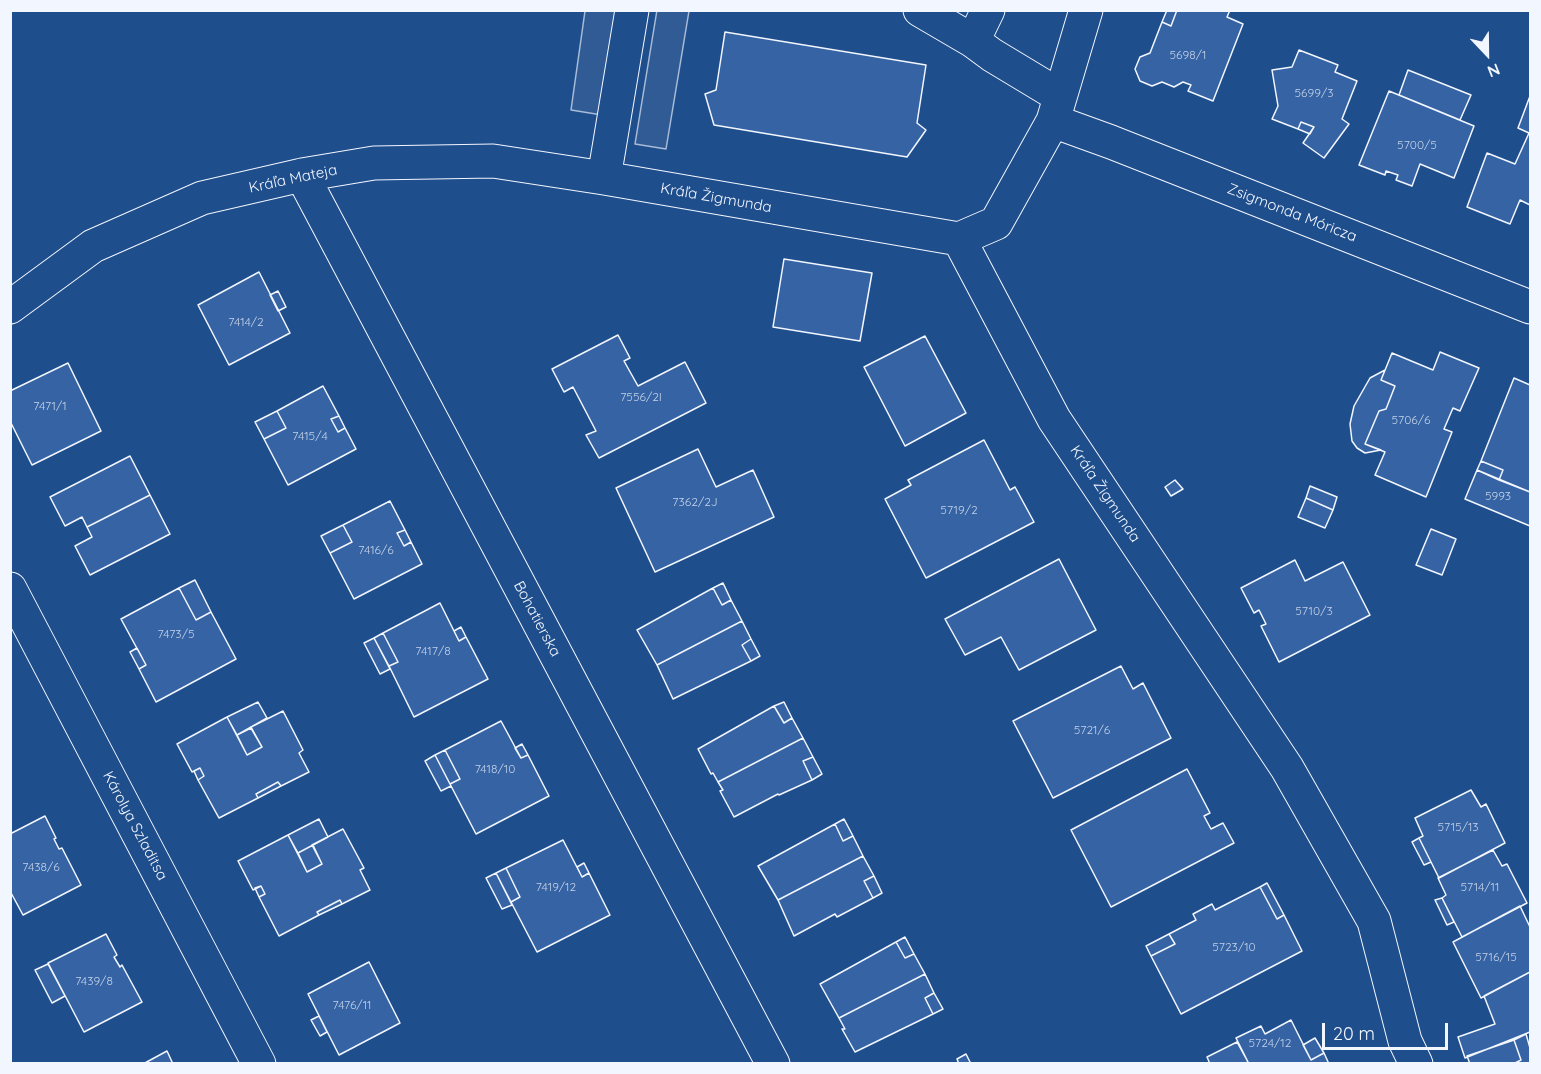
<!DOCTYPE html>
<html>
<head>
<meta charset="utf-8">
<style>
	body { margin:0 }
	#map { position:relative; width:1541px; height:1074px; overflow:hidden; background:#1f4e8c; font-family:Quicksand,sans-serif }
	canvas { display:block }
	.frame { position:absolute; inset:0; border:12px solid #f2f6ff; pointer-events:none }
	.north { position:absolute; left:1457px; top:24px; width:60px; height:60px; -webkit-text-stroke:4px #1f4e8c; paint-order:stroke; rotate:158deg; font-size:16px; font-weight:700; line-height:24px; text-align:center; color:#f2f6ff }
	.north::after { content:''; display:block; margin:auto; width:21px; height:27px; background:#f2f6ff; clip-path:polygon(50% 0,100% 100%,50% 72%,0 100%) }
	.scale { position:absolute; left:1322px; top:1023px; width:126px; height:27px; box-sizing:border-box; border:3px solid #f2f6ff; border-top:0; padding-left:8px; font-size:18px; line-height:21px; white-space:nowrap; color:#f2f6ff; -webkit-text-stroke:4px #1f4e8c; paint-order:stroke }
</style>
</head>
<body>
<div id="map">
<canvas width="1541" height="1074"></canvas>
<div class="frame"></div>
<div class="north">N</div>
<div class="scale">20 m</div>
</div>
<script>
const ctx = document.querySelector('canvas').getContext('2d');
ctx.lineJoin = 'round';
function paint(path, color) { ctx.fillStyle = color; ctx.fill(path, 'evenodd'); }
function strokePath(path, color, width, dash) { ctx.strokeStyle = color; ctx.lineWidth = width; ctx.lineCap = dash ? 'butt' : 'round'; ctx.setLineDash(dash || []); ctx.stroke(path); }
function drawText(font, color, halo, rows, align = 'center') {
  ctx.font = font + ' Quicksand,sans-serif'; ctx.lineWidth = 4.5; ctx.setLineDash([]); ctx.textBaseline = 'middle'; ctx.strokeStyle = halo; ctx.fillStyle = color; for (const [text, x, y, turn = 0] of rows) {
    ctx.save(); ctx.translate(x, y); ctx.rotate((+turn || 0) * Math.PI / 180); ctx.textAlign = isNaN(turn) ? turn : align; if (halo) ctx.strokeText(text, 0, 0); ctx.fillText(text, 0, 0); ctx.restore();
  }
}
const parking = new Path2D(`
	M657,10L689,11L666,149L635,144Z
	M585,11H619L602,115L571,110Z`);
paint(parking, '#305b95');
strokePath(parking, '#a8bbd7', 1.5);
const building = new Path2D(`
	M1167,10H1177L1171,26L1162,22Z
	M1177,10H1230L1227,17L1243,24L1213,101L1188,91L1191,85L1183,82L1174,87L1162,82L1152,86L1140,81L1135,69L1140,57L1150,53L1162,22L1171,26Z
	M725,32L926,65L917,123L926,130L907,157L714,125L705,94L716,90Z
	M1299,50L1338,65L1335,72L1357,81L1342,119L1349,124L1324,158L1303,143L1314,127L1301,122L1298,129L1272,119L1278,106L1272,70L1292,67Z
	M1408,70L1471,95L1460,120L1399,95Z
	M1389,91L1474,126L1454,178L1420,164L1412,186L1396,180L1398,175L1386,171L1385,175L1359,165Z
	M1530,96V205L1520,200L1510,224L1467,207L1487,153L1515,164L1529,133L1518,128Z
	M1301,122L1314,127L1310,134L1298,129Z
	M784,259L872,273L860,341L773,327Z
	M259,272L290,333L229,365L198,305Z
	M278,291L286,307L278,311L270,295Z
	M618,335L630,358L624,361L638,386L685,362L706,403L599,458L586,435L596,431L573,387L564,392L552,369Z
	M925,336L966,413L905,446L864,367Z
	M1440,352L1479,368L1460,411L1453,408L1444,429L1452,432L1426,497L1375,475L1385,452L1365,444L1379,411L1386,409L1395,386L1381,380L1392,353L1433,370Z
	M68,363L101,431L32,465L10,421V391Z
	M1385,370L1381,380L1395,386L1386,409L1379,411L1365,444L1381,450L1365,453L1357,448L1352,441L1350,424L1354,406L1370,378Z
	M1514,378L1530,385V492L1499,480L1503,470L1481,461Z
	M323,386L339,416L331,419L338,432L345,428L356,449L288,485L264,439L286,428L277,411Z
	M277,411L286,428L264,439L255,422Z
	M339,416L345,428L338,432L331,419Z
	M984,440L1010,490L1015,487L1034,522L926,578L885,499L911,485L908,480Z
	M698,449L716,487L753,470L774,517L655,572L616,488Z
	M130,456L150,495L87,527L82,517L65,526L50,497Z
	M1481,461L1503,470L1499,480L1477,470Z
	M1477,470L1530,492V526L1465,499Z
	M1175,480L1183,489L1171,496L1165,487Z
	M1310,486L1337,497L1333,510L1306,498Z
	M150,495L170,534L90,575L75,546L92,537L87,527Z
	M1306,498L1333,510L1325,528L1298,517Z
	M390,501L405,530L397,533L404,546L411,542L422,564L354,599L330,553L352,542L343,525Z
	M343,525L352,542L330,553L321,536Z
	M1431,529L1456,539L1442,575L1416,565Z
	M405,530L411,542L404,546L397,533Z
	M1059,559L1096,630L1019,670L1001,637L965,655L945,619Z
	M1295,560L1305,581L1343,562L1370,615L1279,662L1261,626L1266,624L1259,610L1254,613L1241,588Z
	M195,580L211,612L196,620L179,588Z
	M723,583L731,600L722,605L713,588Z
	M179,588L196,620L211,612L236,659L156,702L139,669L146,665L121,619Z
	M713,588L722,605L731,600L742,621L657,665L637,630Z
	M440,603L459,641L466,637L488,679L414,717L389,666L398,662L383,633Z
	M742,621L751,639L742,645L751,661L673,699L657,665Z
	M461,627L466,637L459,641L454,631Z
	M383,633L398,662L389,666L374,638Z
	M374,638L390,669L380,674L364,643Z
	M751,639L760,656L751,661L742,645Z
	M137,648L146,665L139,669L130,652Z
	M1121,666L1133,689L1143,683L1171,738L1053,798L1013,721Z
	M258,702L267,718L237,735L227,717Z
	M784,702L792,718L784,723L774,706Z
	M774,706L784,723L792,718L803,738L718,782L713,773L711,774L698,749Z
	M283,711L303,750L299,753L309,772L281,786L278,782L256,794L258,798L219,818L198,780L204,776L200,768L192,772L177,744L227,717L247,755L262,747L251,727Z
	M501,721L521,758L528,755L549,796L476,834L450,784L460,779L445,750Z
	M251,728L262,747L247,755L237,735Z
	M803,738L813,757L803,761L812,780L779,795L778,794L734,817L720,791L723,790L718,782Z
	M522,744L528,755L521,758L515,748Z
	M445,750L460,779L450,784L435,755Z
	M435,755L451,786L441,791L425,761Z
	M813,757L822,774L812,780L803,761Z
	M200,768L204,776L198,780L194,771Z
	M1187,769L1210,813L1204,816L1211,829L1223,823L1234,843L1111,907L1071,830Z
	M278,782L281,786L258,798L256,794Z
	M1471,790L1481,807L1486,804L1505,843L1439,878L1419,838L1423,836L1415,818Z
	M45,816L56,838L54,839L59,849L62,848L81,885L23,915L10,891V834Z
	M319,819L328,837L298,853L288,835Z
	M844,819L853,836L843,841L835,824Z
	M835,824L843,841L853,836L863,856L778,900L758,866Z
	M343,829L364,868L360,870L370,890L342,904L340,900L317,912L319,915L279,936L259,897L265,894L261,886L253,890L238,861L288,835L307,872L322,864L312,845Z
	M1419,838L1431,862L1424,865L1412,842Z
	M563,840L582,877L589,873L610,915L537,952L511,902L520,897L506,868Z
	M313,845L322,864L307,872L298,853Z
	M1493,850L1502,866L1507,864L1527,903L1462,937L1442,898L1446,895L1438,878Z
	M863,856L874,876L864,881L873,898L837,917L835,914L794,936L778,900Z
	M584,863L589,873L582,877L577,867Z
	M506,868L520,897L511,902L496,873Z
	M496,873L512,905L502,909L486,878Z
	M874,876L882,893L873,898L864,881Z
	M1267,883L1284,915L1277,919L1260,887Z
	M261,886L265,894L259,897L255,888Z
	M1260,887L1277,919L1284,915L1302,951L1181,1014L1151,956L1175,944L1169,934L1196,920L1193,914L1212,904L1215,910Z
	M1442,898L1454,922L1447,925L1435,900Z
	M340,900L342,904L319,915L317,912Z
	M1520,906L1530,927V972L1481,998L1453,942Z
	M106,934L117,955L114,957L120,967L122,965L142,1002L84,1032L48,963Z
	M1169,934L1175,944L1151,956L1146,946Z
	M905,937L914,954L905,958L896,942Z
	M896,942L905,958L914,954L925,974L839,1018L820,984Z
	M369,962L400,1023L339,1055L308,994Z
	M48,964L65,996L52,1003L35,970Z
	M1530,972V1032L1465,1058L1458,1037L1495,1024L1484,996Z
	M925,974L934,993L925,998L933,1014L855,1052L842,1029H845L839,1018Z
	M934,993L943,1009L933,1014L925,998Z
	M319,1016L327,1032L320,1036L311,1020Z
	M1291,1020L1311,1060L1324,1053L1329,1064H1244L1248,1062L1236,1038L1261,1026L1265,1034Z
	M1526,1034L1530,1048V1064H1513L1521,1060L1514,1040Z
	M1315,1038L1324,1053L1311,1060L1303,1045Z
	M1514,1040L1521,1060L1513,1064H1470L1467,1056Z
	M1237,1042L1248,1062L1244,1064H1210L1207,1057Z
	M167,1051L173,1064H143Z
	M966,1054L971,1064H959L957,1059Z`);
paint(building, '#3563a3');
strokePath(building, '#f2f6ff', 1.5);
const minor = new Path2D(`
	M920,10L973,41
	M988,10L973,41L992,55L1060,96
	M1053,121L1111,142L1530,307
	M302,175L773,1064
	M604,178L632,10
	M959,239L1054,419L1287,768L1374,921L1405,1041L1416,1064
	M959,239L996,223L1053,121L1086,10
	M10,307L93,246L202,198L302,175L374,163L493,161L604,178L959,239
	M10,589L259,1064`);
strokePath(minor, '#f2f6ff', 35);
strokePath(minor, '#1f4e8c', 33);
drawText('12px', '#c3d1e8', null, [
	["5698/1",1188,55],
	["5699/3",1314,93],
	["5700/5",1417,145],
	["7414/2",246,322],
	["7556/2I",641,397],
	["7471/1",50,406],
	["5706/6",1411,420],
	["7415/4",310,436],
	["5993",1498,496],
	["7362/2J",695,502],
	["5719/2",959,510],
	["7416/6",376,550],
	["5710/3",1314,611],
	["7473/5",176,634],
	["7417/8",433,651],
	["5721/6",1092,730],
	["7418/10",495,769],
	["5715/13",1458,827],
	["7438/6",41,867],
	["7419/12",556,887],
	["5714/11",1480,887],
	["5723/10",1234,947],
	["5716/15",1496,957],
	["7439/8",94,981],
	["7476/11",352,1005],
	["5724/12",1270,1043]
]);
drawText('15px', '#f2f6ff', '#1f4e8c', [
	["Kráľa Mateja",293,179,-12],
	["Kráľa Žigmunda",716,198,10],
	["Zsigmonda Móricza",1292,213,21],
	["Kráľa Žigmunda",1105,494,56],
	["Bohatierska",537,619,62],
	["Károlya Szladitsa",135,826,62]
]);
</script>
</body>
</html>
